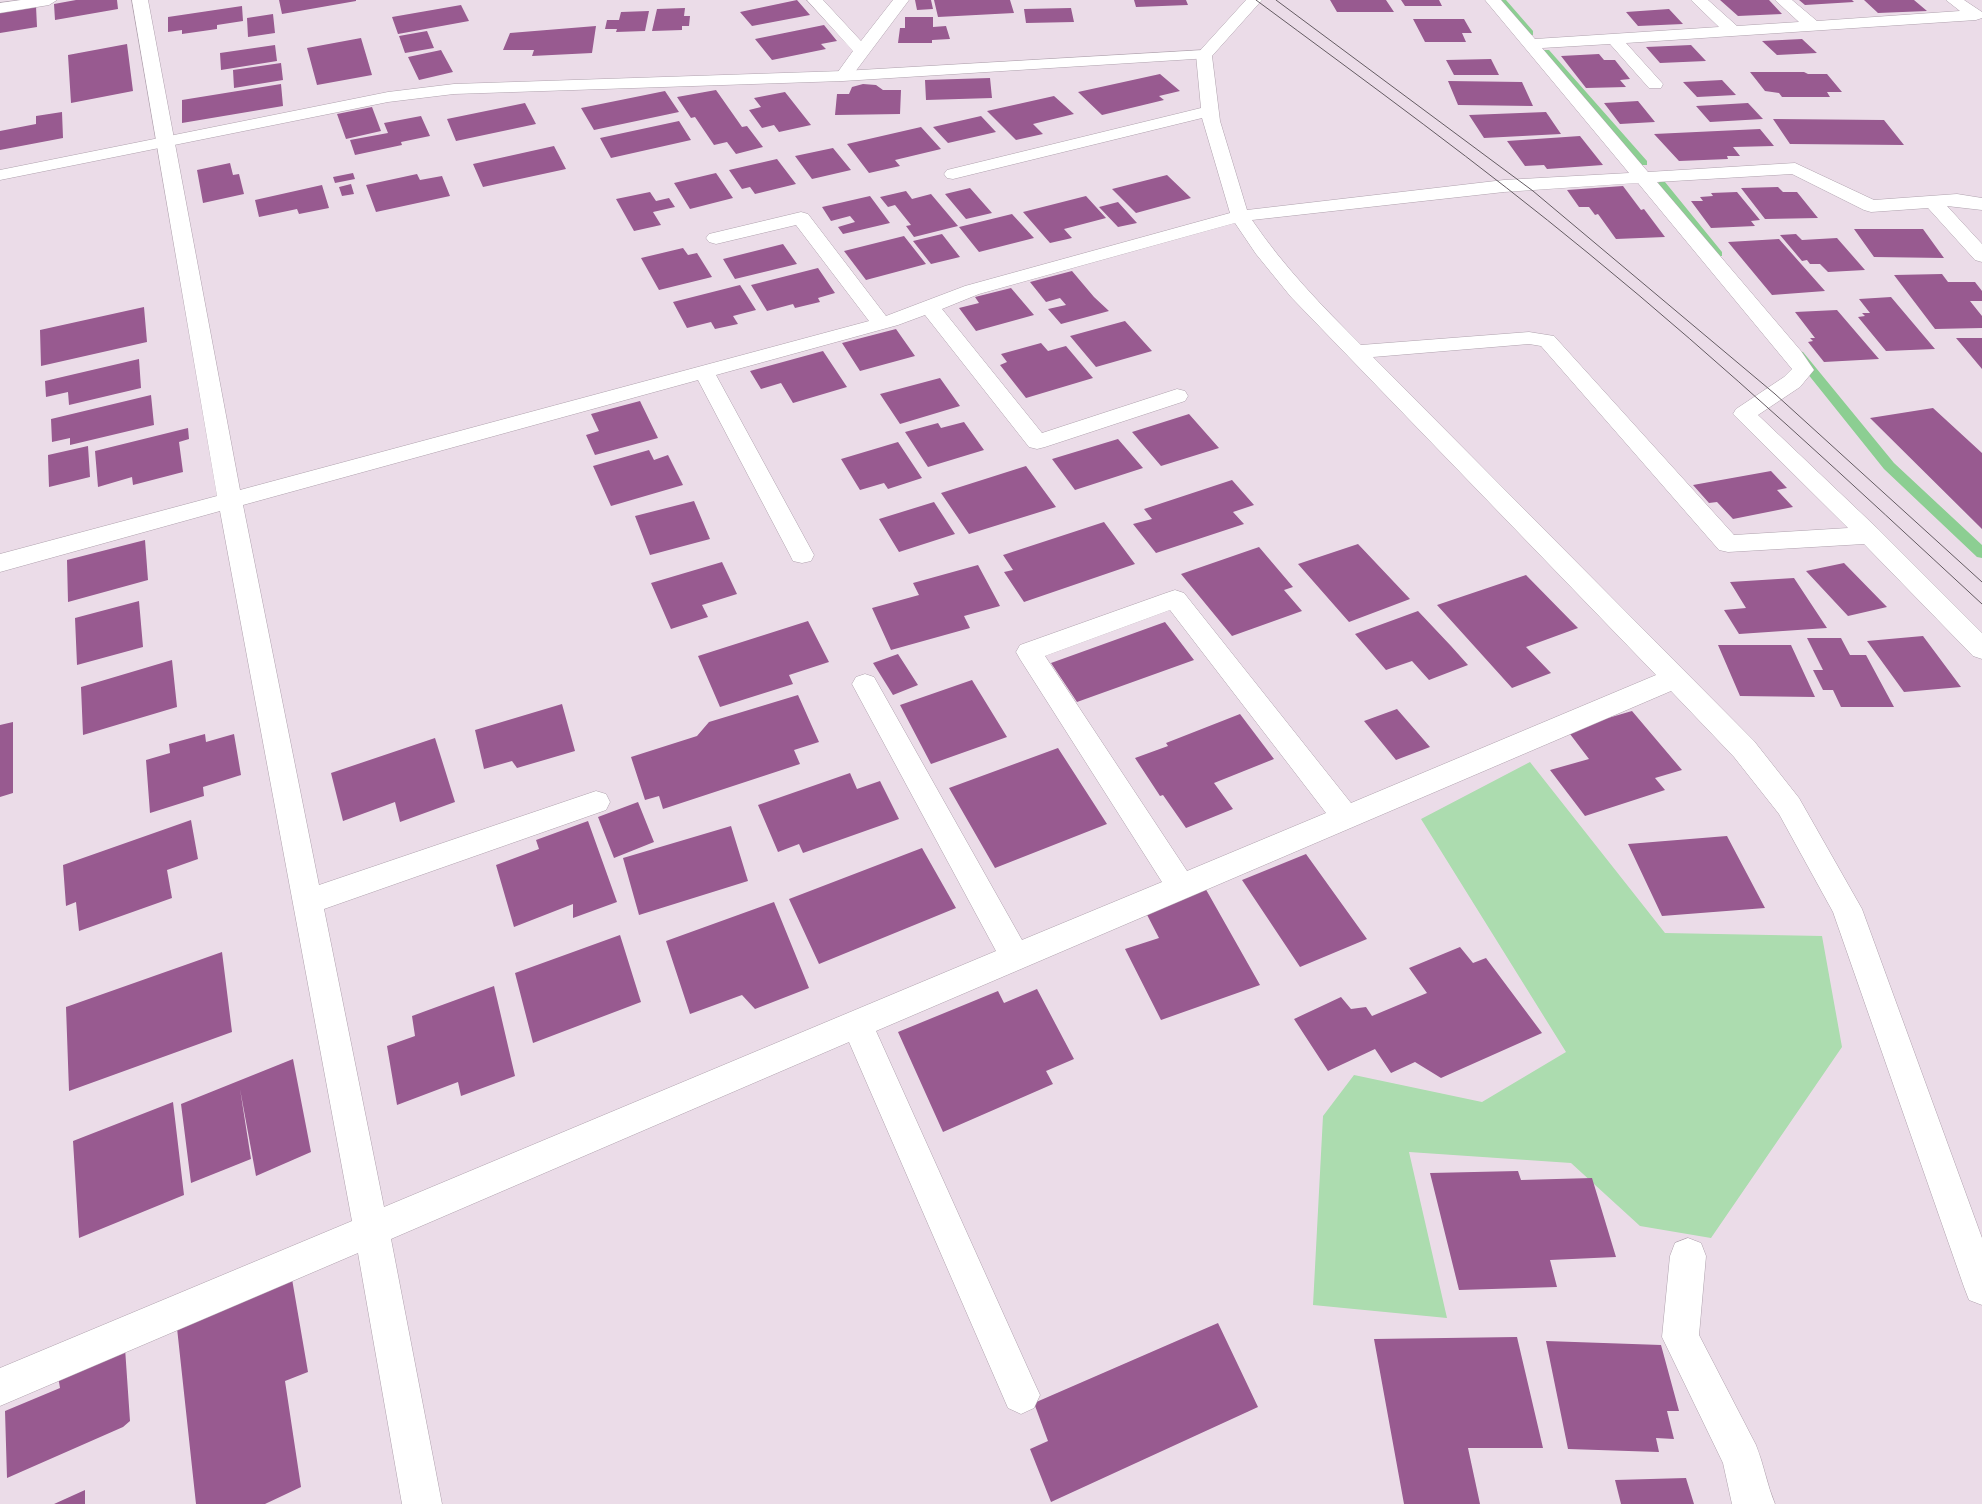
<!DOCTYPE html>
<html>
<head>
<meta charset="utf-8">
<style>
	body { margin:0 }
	canvas { display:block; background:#ebdce8 }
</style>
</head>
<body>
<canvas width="1982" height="1504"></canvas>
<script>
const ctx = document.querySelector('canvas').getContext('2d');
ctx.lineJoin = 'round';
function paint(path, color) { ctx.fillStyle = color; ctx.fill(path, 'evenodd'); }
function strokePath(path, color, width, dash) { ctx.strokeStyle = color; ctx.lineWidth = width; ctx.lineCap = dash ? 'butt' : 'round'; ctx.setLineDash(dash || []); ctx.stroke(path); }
paint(new Path2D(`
	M1530,762L1665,933L1822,936L1842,1047L1711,1238L1640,1226L1571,1163L1409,1152L1447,1318L1313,1305L1323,1116L1354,1075L1482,1102L1566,1052L1421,819Z`), '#acdcaf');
paint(new Path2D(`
	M1496,0H1506L1533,31V35H1527Z
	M1543,50H1549L1647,161V165H1639L1543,54Z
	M1661,181L1665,182L1722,252V256H1714L1657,186L1656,184Z
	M1799,351L1803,352L1894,463L1982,545V558L1977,557L1884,469L1795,358L1793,355L1795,352Z`), '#8cce92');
paint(new Path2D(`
	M76,0H117L118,9L55,20L54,4Z
	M279,0H356V1L282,14Z
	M797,0L810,15L752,26L740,12Z
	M915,0H931L933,9L917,10Z
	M934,0H1010L1014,13L938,17Z
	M1134,0H1186L1188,5L1136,7Z
	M1330,0H1386L1394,12H1337Z
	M1401,0H1439L1442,6H1405Z
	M1720,0H1769L1782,14L1738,16Z
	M1799,0H1852L1854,2L1805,5Z
	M1864,0H1914L1927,11L1878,13Z
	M461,5L469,21L398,34L392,17Z
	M36,6L37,27L0,33V12Z
	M242,6L243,21L217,25V29L182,34V30L168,32V17Z
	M685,8L684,16H690L689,26H682V30L652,31L657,9Z
	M1071,8L1074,22L1026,23L1024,9Z
	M1669,9L1683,24L1638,26L1626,12Z
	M649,11L645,31L616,32L617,29H605L607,20H619L621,12Z
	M273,14L275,33L248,37L247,18Z
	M905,17H933V27L946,26L950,39L932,40V43H898L900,28H905Z
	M1413,19H1464L1472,33H1462L1466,42H1425Z
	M824,25L837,41L821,44L826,49L772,60L755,39Z
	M596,26L592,53L532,56L534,50H503L510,33Z
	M427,31L434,48L405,53L399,36Z
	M361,38L372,75L317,85L307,48Z
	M1802,39L1817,53L1777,55L1762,41Z
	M127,44L133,91L71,103L68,55Z
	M275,45L277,61L221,70L220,53Z
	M1691,45L1706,61L1660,63L1646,47Z
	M441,50L453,72L419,80L408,57Z
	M1599,54L1604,60H1615L1630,79L1620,80L1626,87L1586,88L1561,56Z
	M1491,59L1499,75H1454L1446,60Z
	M281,63L283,80L234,88L233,70Z
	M1750,72H1804L1808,74H1827L1842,92H1827L1830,97H1782L1779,93L1765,91Z
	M1160,74L1180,91L1159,96L1164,100L1102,115L1078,92Z
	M990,78L992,98L926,100L925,80Z
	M1722,80L1736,95L1697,97L1683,82Z
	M1448,81L1522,82L1533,106L1458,105Z
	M281,84L283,106L182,123V100Z
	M863,84L876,85L883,90H901L900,114L835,115L837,94H849L852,87Z
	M716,90L742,127L747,126L763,147L736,154L727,142L714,145L695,117L691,118L677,97Z
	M665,91L679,112L594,130L581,108Z
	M785,92L811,125L779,132L774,125L762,128L749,110L761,107L754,98Z
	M1054,96L1074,114L1033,124L1043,134L1016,140L987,111Z
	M1638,101L1655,122L1620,124L1604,103Z
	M525,103L536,124L456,141L447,119Z
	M1748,103L1763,119L1710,122L1696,106Z
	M372,107L381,131L346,139L337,114Z
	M62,112L63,138L0,150V131L36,124V116Z
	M1546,112L1561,134L1484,138L1469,115Z
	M421,116L430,136L401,142L402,145L355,155L350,140L388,133L384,123Z
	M981,116L996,132L948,143L933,127Z
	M1773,119L1884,120L1904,145L1790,144Z
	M679,121L691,140L611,158L600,138Z
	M921,127L941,149L895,160L900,166L869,173L847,144Z
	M1760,129L1774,146L1733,147L1740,156H1727L1728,159L1679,161L1654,134Z
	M1580,136L1603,165L1547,169L1544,165L1525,166L1507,141Z
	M554,146L566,169L483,187L473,164Z
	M833,148L851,170L812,179L795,156Z
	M777,159L796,184L755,194L750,187L742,189L729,170Z
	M230,163L233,175L239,174L244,194L203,203L197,170Z
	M353,173L355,179L335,183L333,177Z
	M716,173L733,198L690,209L674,183Z
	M417,174L420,180L442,176L450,196L376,212L366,185Z
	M1167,175L1191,198L1136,213L1112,189Z
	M351,184L354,194L342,196L339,187Z
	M322,185L329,208L299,214L297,209L259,217L255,200Z
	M1623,186L1641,210L1644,209L1665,237L1616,239L1598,214L1595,215L1589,207H1579L1567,190Z
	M1778,187L1783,192H1797L1818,218L1765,219L1741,188Z
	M970,188L992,213L966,219L945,194Z
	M906,191L912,199L931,194L958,226L914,237L906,226L911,225L895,205L888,207L880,197Z
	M650,192L656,201L669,198L675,207L653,212L661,225L634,231L616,199Z
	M1737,192L1760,220L1751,221L1755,226L1711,228L1691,201H1703L1700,197L1713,196L1711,193Z
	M870,196L890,223L843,234L838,227L855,222L850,216L831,221L822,207Z
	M1086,196L1106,218L1064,229L1072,238L1050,243L1023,212Z
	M1118,202L1137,223L1118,227L1099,207Z
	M1012,214L1034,238L979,252L959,227Z
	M1854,229H1923L1944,258L1874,257Z
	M942,234L960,257L931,264L913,241Z
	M1796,234L1802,240L1837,238L1865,270L1828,272L1820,264H1810L1807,260L1802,261L1780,235Z
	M904,236L926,264L866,280L844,251Z
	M1779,239L1825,291L1772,295L1728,242Z
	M783,244L797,264L735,279L723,259Z
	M683,248L688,255L697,253L712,277L659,290L641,258Z
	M818,268L835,293L818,298L820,302L795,308L793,304L767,311L751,285Z
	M1072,271L1094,297L1109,311L1061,324L1048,309L1066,305L1060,298L1046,302L1030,282Z
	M1942,274L1948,282H1975L1982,291V301H1970L1982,316V328L1935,329L1894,275Z
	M740,285L756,310L733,316L738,324L715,329L711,322L687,328L673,302Z
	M1011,288L1034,315L976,331L959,308L979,303L975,297Z
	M1891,297L1935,349L1886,351L1858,317L1865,316L1862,313H1870L1859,299Z
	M144,307L147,342L41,366L40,330Z
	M1837,310L1879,359L1824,362L1808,342L1813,341L1810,338H1815L1795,312Z
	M1125,321L1152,351L1096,367L1070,336Z
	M896,329L915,356L860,371L842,343Z
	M1956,338H1982V369Z
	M1041,343L1048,351L1066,346L1093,378L1026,398L1000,365L1007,362L1001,354Z
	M823,351L847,387L793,403L781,383L761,389L750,371Z
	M139,359L141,388L69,405L68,392L46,397L45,381Z
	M940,378L960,406L900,424L880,394Z
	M151,395L154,425L70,445V438L52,442L51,419Z
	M640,401L658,438L595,455L586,435L599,431L591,414Z
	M1933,408L1982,453V529L1870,418Z
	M1189,414L1219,448L1161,466L1132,432Z
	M964,422L984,450L928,467L905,432L938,423L941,428Z
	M188,428L189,439L179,442L183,472L133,485L132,477L98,487L95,451Z
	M1118,439L1143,468L1075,490L1052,459Z
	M898,442L922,478L888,489L884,483L860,490L841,459Z
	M88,446L90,477L49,487L48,455Z
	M649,450L654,460L668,455L683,485L611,506L593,466Z
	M1026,466L1056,507L969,534L941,493Z
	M1771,471L1787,488L1777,490L1793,507L1733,519L1717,502L1709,503L1693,485Z
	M1232,480L1254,505L1233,512L1244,524L1156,553L1133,524L1152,519L1144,509Z
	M694,501L710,539L650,555L635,516Z
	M934,502L955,534L899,552L879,519Z
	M1104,522L1135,564L1024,602L1004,572L1013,570L1003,555Z
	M145,540L148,580L68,602L67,560Z
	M1358,544L1410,599L1349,622L1298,564Z
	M1259,547L1293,587L1284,590L1302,611L1232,636L1181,574Z
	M722,562L737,594L702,605L708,617L671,629L651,583Z
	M1844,563L1887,607L1848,616L1806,571Z
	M978,565L1000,606L964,616L970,628L891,650L872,608L919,595L913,583Z
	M1526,575L1578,628L1526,647L1551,673L1512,688L1437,605Z
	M1794,578L1827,628L1739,634L1724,610L1746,608L1730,582Z
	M139,601L143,647L77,665L75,618Z
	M1418,611L1451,646L1468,665L1429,680L1412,661L1386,670L1355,634Z
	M808,621L829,662L789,675L793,684L720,707L698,656Z
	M1165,622L1194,660L1077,702L1051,663Z
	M1923,636L1961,687L1904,692L1867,641Z
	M1807,638H1841L1850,655H1866L1894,707H1841L1833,690H1823L1813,670H1823Z
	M1718,645H1791L1815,697L1740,696Z
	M898,654L918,685L893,695L873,663Z
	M172,660L177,707L83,735L81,687Z
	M972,680L1007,737L931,764L900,705Z
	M798,695L819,742L794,750L800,764L663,809L659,796L645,800L631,757L697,736L709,722Z
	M562,704L575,751L517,768L512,761L484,769L475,730Z
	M1397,709L1430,747L1396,760L1364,721Z
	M1632,711L1682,770L1655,778L1665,790L1585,816L1550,770L1589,759L1567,730Z
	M1240,714L1274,759L1214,783L1233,809L1186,828L1163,795L1160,796L1135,758L1168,746L1166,743Z
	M13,722V793L0,797V725Z
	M205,734L206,742L234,734L241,775L203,787L204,796L150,813L146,760L170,753L169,744Z
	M435,738L455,802L400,822L395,802L343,821L331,773Z
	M1058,748L1107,824L995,868L949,788Z
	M850,773L857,789L880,781L899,819L803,853L799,844L778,852L758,805Z
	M638,802L654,842L614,858L598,817Z
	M191,820L198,859L167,870L172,898L79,931L76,902L66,906L63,865Z
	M588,821L617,902L573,918V904L514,927L496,865L539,849L536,840Z
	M731,826L748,881L639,915L623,858Z
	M1727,836L1765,908L1662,916L1628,844Z
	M922,848L956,908L819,964L789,899Z
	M1306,854L1367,939L1300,967L1242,880Z
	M1204,886L1260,985L1161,1020L1125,949L1159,938L1143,907Z
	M774,902L809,988L755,1009L742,995L690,1014L666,941Z
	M620,935L641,1002L533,1043L515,973Z
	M1460,947L1473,963L1486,958L1542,1033L1441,1078L1415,1062L1391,1073L1375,1049L1328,1071L1294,1019L1341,997L1351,1009L1366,1007L1372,1016L1427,993L1409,968Z
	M222,952L232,1032L69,1091L66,1007Z
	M494,986L515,1076L461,1096L458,1082L397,1105L387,1046L415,1036L412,1016Z
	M1037,989L1074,1059L1046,1071L1053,1084L943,1132L898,1032L998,991L1004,1003Z
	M293,1059L311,1152L256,1176L240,1089L251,1159L191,1183L181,1104Z
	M173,1102L184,1195L79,1238L73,1141Z
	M1518,1171L1521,1180L1592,1178L1616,1257L1550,1260L1557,1287L1459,1290L1430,1173Z
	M292,1279L308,1372L285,1381L301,1487L265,1504H196L177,1328Z
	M1218,1323L1258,1407L1051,1502L1030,1449L1048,1441L1034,1403Z
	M1517,1337L1543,1448H1468L1480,1504H1404L1374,1339Z
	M1546,1341L1661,1345L1679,1411H1667L1674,1439L1656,1438L1659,1452L1568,1449Z
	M125,1348L130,1421L123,1427L7,1478L5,1411L60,1388L58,1376Z
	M1686,1478L1694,1504H1621L1615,1480Z
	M85,1490V1504H54Z`), '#985a90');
const street = new Path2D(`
	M21,0H57L49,5L0,13V3Z
	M132,0H148L240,490L869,321L796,225L716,244L709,242L706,238L709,234L801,212L808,214L886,316L965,286L1230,213L1202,118L953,179L947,178L944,174L947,170L1201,108L1196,55L1246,0H1262L1212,56L1220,121L1247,210L1504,180L1629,173L1485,0H1501L1535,39L1719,27L1691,0H1708L1737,26L1799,22L1775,0H1792L1817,21L1960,11L1946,0H1964L1982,12V18L1976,20L1626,43L1663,84L1661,88H1649L1610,44L1542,48L1648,172L1795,163L1874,200L1957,194L1982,198V210L1947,206L1982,244V262L1975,260L1928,208L1871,212L1864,210L1792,174L1657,182L1801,351L1814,370L1800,387L1758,415L1878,529L1982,633V659L1973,656L1864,544L1728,552L1719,550L1541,346L1529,344L1373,357L1754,741L1799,798L1862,909L1982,1238V1305L1969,1300L1964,1287L1833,912L1779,814L1734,757L1671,691L876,1031L1034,1382L1040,1395L1034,1408L1021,1414L1008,1408L849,1042L391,1239L442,1504H402L358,1253L0,1406V1368L352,1221L220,511L0,572V554L217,496ZM1638,183L1792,369L1784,377L1736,409L1733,414L1848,528L1734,535L1554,336L1529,332L1361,345C1322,306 1284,267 1252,220L1504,192ZM1235,223L1256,254L1291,297L1656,675L1351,803L1184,593L1175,590L1166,593L1020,645L1016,652L1020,659L1162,882L1022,940L874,677L865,674L856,677L852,684L996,951L384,1207L324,909L606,810L610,802L606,794L596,791L319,885L243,505L698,380L790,555L793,561L802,563L811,561L814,555L716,375L898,325L925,315L1029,447L1037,449L1045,447L1185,401L1188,396L1185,391L1177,389L1042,433L942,309L979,294ZM1170,610L1326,813L1187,871L1045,656Z
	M807,0H823L861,41L893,0H909L849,80H837L835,76L853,51Z
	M1688,1238L1701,1243L1706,1256L1699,1335L1756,1445C1764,1465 1767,1485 1775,1504H1732L1723,1463L1662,1337L1670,1256L1675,1243Z`);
const secondary = new Path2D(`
	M1204,50L1212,55L1210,58L843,81L454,94L388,102L0,180V170L388,92L454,84L843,71Z`);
strokePath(street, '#afa1ad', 1);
strokePath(secondary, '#afa1ad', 1);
paint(street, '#fff');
paint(secondary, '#fff');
strokePath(new Path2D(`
	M1256,0C1368,83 1481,165 1588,253C1725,365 1853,485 1982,604
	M1276,0L1533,191L1775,394L1982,582`), '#645b62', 1);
</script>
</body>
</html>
